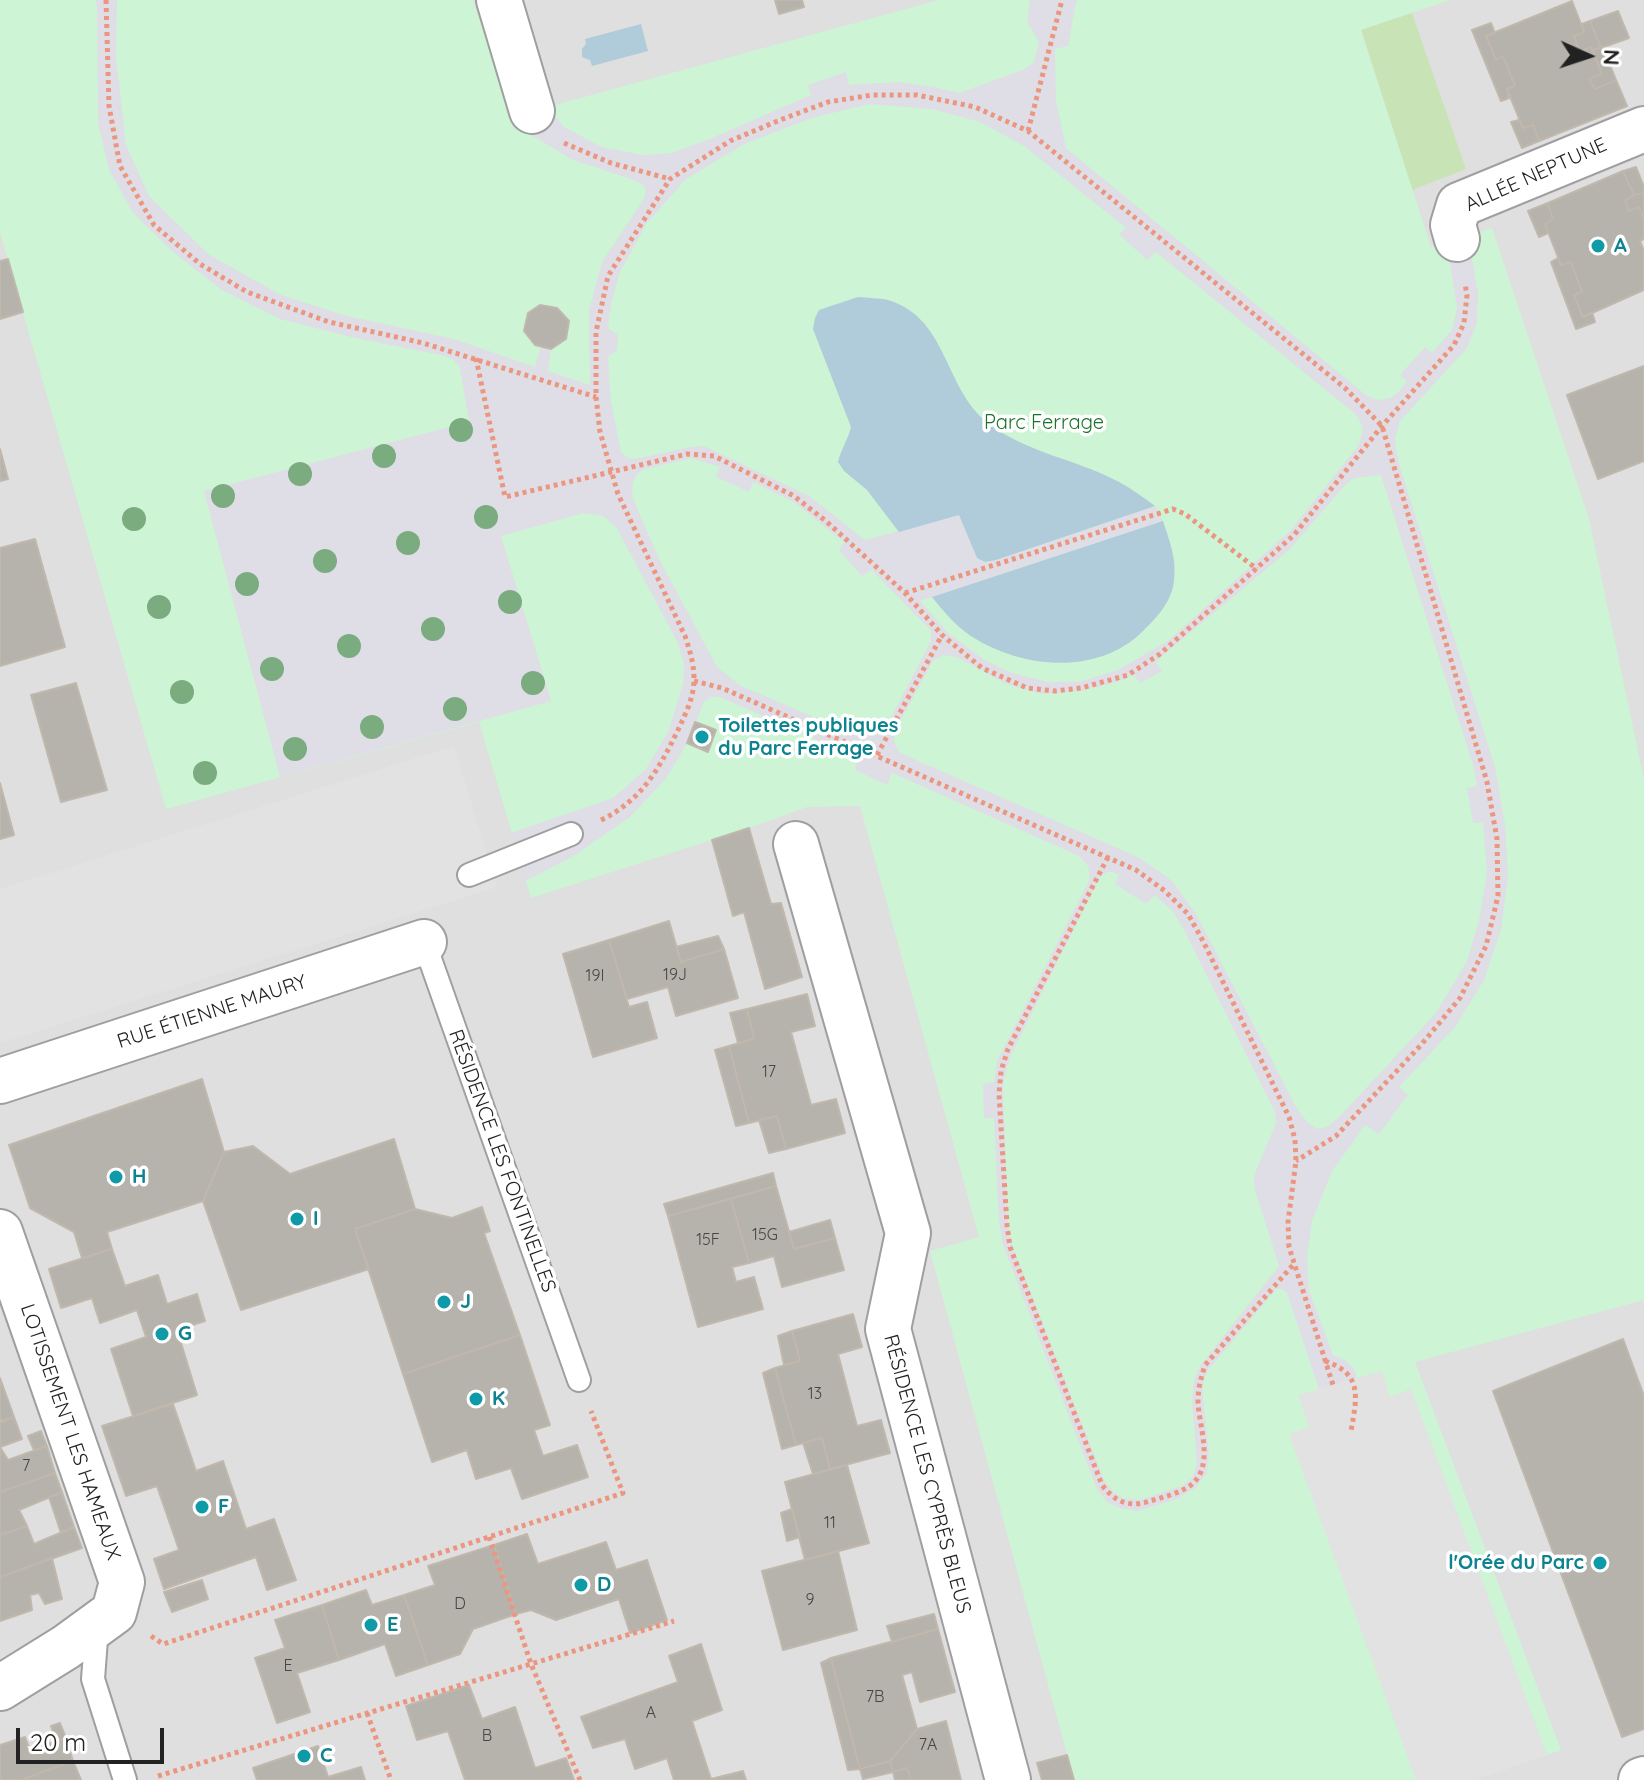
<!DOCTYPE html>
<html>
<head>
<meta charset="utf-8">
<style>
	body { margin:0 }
	#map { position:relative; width:1644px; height:1780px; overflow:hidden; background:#f1efea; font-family:Quicksand,sans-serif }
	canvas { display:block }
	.north { position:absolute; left:1548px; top:16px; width:80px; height:80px; -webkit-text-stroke:6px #fff; paint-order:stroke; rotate:93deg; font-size:22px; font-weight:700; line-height:32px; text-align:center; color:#222 }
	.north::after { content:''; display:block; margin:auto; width:28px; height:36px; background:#222; clip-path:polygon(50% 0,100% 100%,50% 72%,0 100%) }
	.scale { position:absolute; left:16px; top:1728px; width:148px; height:36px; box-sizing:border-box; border:4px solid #222; border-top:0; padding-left:10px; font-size:24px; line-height:28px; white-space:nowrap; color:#222; -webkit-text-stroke:6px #fff; paint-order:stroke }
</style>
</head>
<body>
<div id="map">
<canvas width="1644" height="1780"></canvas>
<div class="north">N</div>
<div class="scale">20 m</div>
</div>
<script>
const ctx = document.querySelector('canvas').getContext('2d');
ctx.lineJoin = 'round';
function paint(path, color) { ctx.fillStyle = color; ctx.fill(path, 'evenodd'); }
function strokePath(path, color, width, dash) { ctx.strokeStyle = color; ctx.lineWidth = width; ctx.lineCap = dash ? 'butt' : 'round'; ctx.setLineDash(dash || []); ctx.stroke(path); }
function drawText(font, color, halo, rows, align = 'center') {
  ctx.font = font + ' Quicksand,sans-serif'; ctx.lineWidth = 7; ctx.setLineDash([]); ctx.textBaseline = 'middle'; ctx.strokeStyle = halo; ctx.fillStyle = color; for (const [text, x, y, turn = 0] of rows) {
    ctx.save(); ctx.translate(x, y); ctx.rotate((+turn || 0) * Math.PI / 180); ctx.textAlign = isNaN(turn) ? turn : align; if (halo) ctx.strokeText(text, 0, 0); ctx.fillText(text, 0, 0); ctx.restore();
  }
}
paint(new Path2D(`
	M0,0H1644V1780H0Z`), '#dfdfdf');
paint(new Path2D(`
	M1412,13L1466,169L1412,190L1361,29Z`), '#c8e4b6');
paint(new Path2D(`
	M0,0H473L511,117L939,0H1450L1361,30L1431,247L1492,228L1589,519L1644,779V1300L1415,1362L1561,1750L1474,1780H1074L930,1251L979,1237L860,806L807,807L749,828L531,898L479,722L166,809L0,233Z`), '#cdf4d4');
paint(new Path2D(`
	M454,746L497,887L0,1043V889Z
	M1382,1371L1390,1397L1411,1389L1547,1755L1474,1780H1416L1289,1434L1309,1427L1298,1395Z`), '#e2e2e2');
paint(new Path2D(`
	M96,0H117L116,55L126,145L149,196L208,254L281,295L347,316L454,339L535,367L541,346L551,349L548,371L590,385L589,310L602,262L644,199L646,190L642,184L631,179L573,160L519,128L511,117L548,107L564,127L602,147L643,155L672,153L712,138L811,95L808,85L846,72L849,85L899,82L934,87L959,93L1023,70L1034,62L1039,42L1027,22L1030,0H1079L1076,2L1068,46L1055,49L1056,101L1066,148L1367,396L1378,400L1391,398L1399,392L1407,381L1400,375L1425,347L1432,353L1452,330L1457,308L1447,243L1468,236L1478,293L1477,323L1467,348L1400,421L1395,441L1399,464L1495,767L1505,825L1508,876L1501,930L1484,980L1455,1027L1399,1087L1408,1095L1379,1134L1365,1125L1332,1171L1312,1221L1307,1257L1309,1290L1333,1355L1346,1361L1354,1369L1357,1378L1319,1389L1287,1293L1282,1289H1276L1208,1370L1203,1381V1398L1209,1455L1207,1473L1195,1488L1177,1499L1137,1511L1120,1508L1107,1502L1097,1489L1003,1245L999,1221L994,1118H984L983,1084L994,1082L997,1061L1090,879L1088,866L1079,856L892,773L887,785L855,770L858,758L720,697H711L704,702L687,743L667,777L630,817L572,857L525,881L511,833L613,798L646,769L669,730L683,683L684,664L677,641L616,527L603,516L584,513L501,536L551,701L280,777L204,491L469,422L460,368L454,360L445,356L355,338L280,319L222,290L173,252L133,213L109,170L98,123L97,8ZM869,104L932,109L980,122L1024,146L1126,228L1119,234L1147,260L1156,252L1353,412L1359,419L1363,428L1359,445L1291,530L1168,641L1118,670L1079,682H1047L1009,672L983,659L948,633L920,601L1163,521L1155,506L996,560L985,562L977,558L959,515L865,540L809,496L704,446L691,447L635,459L628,458L621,452L611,402L608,357L617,350L618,335L608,328L611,304L620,272L647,223L685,180L744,144L812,118ZM691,458L720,467L716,477L749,492L753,482L794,502L844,542L839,550L862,576L872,570L931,631V641L892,716L882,727L872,734L861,737L741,686L717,667L659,559L632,496L633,482L638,473L645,469ZM1381,475L1473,765L1477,786L1467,788L1473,823H1483L1487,871L1479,920L1467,961L1436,1013L1341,1115L1327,1127L1317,1129L1307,1122L1296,1107L1195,912L1171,880L1138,857L900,753L895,745L894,732L933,661L943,655L957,657L1004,683L1041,694L1081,691L1117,682L1133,675L1141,683L1162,671L1155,662L1290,549L1345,485L1355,478ZM1107,872H1113L1119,875L1115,884L1146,904L1155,895L1173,912L1183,928L1275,1112L1276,1123L1254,1176L1255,1190L1279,1266L1200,1366L1194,1380L1192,1401L1197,1464L1192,1478L1182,1486L1140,1500L1123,1498L1114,1493L1104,1480L1013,1247L1008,1225L1003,1084L1010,1057L1100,877Z`), '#dfdee6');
paint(new Path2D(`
	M641,24L648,51L592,66L590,60L582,57V49L586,44L585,39Z
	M858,297C867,298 879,298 888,300C945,317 944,381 981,417C1019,452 1075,458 1119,482C1132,489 1144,498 1155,506L996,560L985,562L977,558L959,515L899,532L867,490L844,471L838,462C841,449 848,440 851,427L813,329L815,318L819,310Z
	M1163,521C1169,540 1177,559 1174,580C1172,602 1157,617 1143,631C1098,676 1022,669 971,636C956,626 944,612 932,597Z`), '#b0cbd9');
const building = new Path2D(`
	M775,0H802L804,7L779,14Z
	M1572,1L1584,32L1574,36L1579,52L1591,47L1602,74L1589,79L1595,89L1616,80L1627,106L1539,141L1533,125L1523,128L1507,89L1515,86L1503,56L1496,60L1486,36Z
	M1618,11L1629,38L1601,48L1590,21Z
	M1590,21L1601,48L1593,50L1591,47L1579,52L1574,36L1584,32L1582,24Z
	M1491,23L1495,33L1486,36L1496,60L1503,56L1515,86L1507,89L1509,98L1501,101L1472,30Z
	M1603,47L1616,80L1595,89L1589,79L1602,74L1593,50Z
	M1519,120L1523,128L1533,125L1539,141L1522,148L1511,122Z
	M1636,167L1644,187V193L1634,195L1623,171Z
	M1623,171L1634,195L1625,201L1629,211L1639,207L1644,220V239L1640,241L1644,251V290L1583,317L1574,295L1582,292L1571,262L1561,265L1545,224L1553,219L1548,203Z
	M1644,193V220L1639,207L1629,211L1625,201L1634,195Z
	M1548,203L1553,219L1545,224L1548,233L1539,237L1528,211Z
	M1558,258L1561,265L1571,262L1582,292L1574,295L1583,317L1592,312L1595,322L1576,329L1551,262Z
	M8,259L23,312L0,319V261Z
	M540,305L557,308L569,321L566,339L551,349L535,345L524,331L528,313Z
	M1644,366V461L1598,479L1567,395Z
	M0,449L8,479L0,481Z
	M35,539L65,647L0,666V548Z
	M76,683L107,790L61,802L31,695Z
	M695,722L716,730L708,752L687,743Z
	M0,783L14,835L0,839Z
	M749,828L771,904L781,903L802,977L765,989L744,912L733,916L712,840Z
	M669,921L681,962L724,949L738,998L676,1016L668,987L627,999L609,940Z
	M718,936L724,949L681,962L676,947Z
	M609,940L629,1007L647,1002L657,1038L593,1057L563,954Z
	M807,994L815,1026L791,1032L811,1105L836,1099L845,1133L786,1149L777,1116L749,1123L729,1046L754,1039L747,1009Z
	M747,1009L754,1039L738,1043L730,1013Z
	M729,1046L749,1123L736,1126L715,1050Z
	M202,1079L224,1152L203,1201L107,1232L112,1249L82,1258L74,1232L30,1208L9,1145Z
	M777,1116L786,1149L769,1153L759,1120Z
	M394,1139L415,1209L355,1229L369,1269L241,1310L203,1201L224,1152L253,1146L290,1174Z
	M773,1173L776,1186L668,1216L664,1204Z
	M776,1186L794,1249L835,1238L844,1270L782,1287L774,1256L749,1263L731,1199Z
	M731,1199L749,1263L732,1267L736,1282L754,1277L763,1309L698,1327L668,1216Z
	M482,1207L490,1231L484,1233L520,1335L403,1374L355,1229L415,1209L452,1218Z
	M830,1220L835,1238L794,1249L789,1232Z
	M112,1249L125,1286L158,1275L167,1304L197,1294L205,1321L177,1330L197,1395L133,1416L111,1349L146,1337L137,1310L100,1323L92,1298L61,1308L49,1269Z
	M853,1314L862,1347L838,1354L857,1426L881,1420L890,1453L830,1469L822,1438L796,1445L775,1368L800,1361L792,1331Z
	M792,1331L800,1361L784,1365L778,1336Z
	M520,1335L550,1425L534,1430L543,1456L577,1445L588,1477L522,1499L511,1468L476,1479L467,1450L432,1462L403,1374Z
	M1623,1339L1644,1396V1729L1622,1737L1493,1391Z
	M775,1368L796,1445L782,1449L763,1373Z
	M0,1378L14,1417L2,1422L0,1417Z
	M173,1404L196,1471L223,1461L246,1529L274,1519L296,1580L267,1590L256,1557L164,1589L154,1559L179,1550L157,1486L126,1496L102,1426Z
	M14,1417L22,1439L0,1447V1422Z
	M41,1431L47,1446L34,1450L28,1436Z
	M822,1438L830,1469L813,1474L803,1443Z
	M47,1446L55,1473L0,1492V1447L8,1460Z
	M847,1465L869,1543L805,1560L785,1482Z
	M55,1473L62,1492L19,1510L27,1526L0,1535V1492Z
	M62,1492L74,1527L61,1533L49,1497Z
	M792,1509L800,1537L787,1541L781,1513Z
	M27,1526L34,1544L74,1527L82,1548L0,1577V1535Z
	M527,1534L538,1564L606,1542L616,1570L647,1560L667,1620L630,1633L619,1599L556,1620L531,1610L516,1614L494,1545Z
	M494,1545L516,1614L473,1629L460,1654L428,1665L404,1595L435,1585L428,1566Z
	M838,1551L857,1630L783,1650L762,1571Z
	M52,1558L62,1599L45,1604L39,1593L30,1595L32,1610L0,1621V1577Z
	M202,1580L208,1599L172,1612L164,1592Z
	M366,1590L372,1605L404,1595L428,1665L396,1676L385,1644L339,1660L322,1605Z
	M322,1605L339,1660L297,1673L310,1712L277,1723L255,1658L285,1648L275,1620Z
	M934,1614L938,1629L892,1642L887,1626Z
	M938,1629L955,1692L920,1702L912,1672L902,1675L917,1729L890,1761L860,1769L831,1658Z
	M701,1644L722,1710L692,1721L711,1779L743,1771L746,1780H674L667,1758L635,1769L625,1739L593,1748L581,1717L678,1682L669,1656Z
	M831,1658L860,1769L848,1770L821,1663Z
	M469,1685L482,1719L515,1707L535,1768L566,1758L574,1780H465L448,1731L417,1740L406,1706Z
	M946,1721L961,1780H911L907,1768L893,1772L890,1761L917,1729Z
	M60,1723L66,1738L56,1740L51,1726Z
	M25,1737L30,1750L66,1738L73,1761L21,1780H0V1745Z
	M318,1746L328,1777L361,1767L365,1780H257L253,1768Z
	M1067,1755L1074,1780H1042L1037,1763Z
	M73,1761L81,1780H21Z
	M890,1761L893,1772L863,1779L860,1769Z
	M907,1768L911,1780H895L893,1772Z`);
paint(building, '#b6b2ac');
strokePath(building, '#c1b8ad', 2);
const lane = new Path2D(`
	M469,875L571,834
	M424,942L579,1380
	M97,1626L93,1679L125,1780`);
const street = new Path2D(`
	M499,0L532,111
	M1457,239L1453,225L1459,205L1644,129
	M796,844L908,1233L888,1329L1008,1780
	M0,1081L424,942
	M0,1232L122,1582L114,1612L66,1647L0,1688
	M1641,1780L1644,1779`);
strokePath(lane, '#9f9f9f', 26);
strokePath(street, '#9f9f9f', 48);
strokePath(new Path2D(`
	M106,0L109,106L120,166L154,225L200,264L247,292L329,322L423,343L596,397
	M1028,131L1062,0
	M564,143L611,163L670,179
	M476,358L505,497L687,454L714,456L794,496L827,522L905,593L942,635L982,668L1027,688L1055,691L1081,688L1128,675L1160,654L1294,535L1382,426L1454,345L1464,323L1467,295L1465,284
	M905,593L1173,509L1185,514L1257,569
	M694,681L722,688L1136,870L1165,891L1188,914L1203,941L1289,1117L1295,1140L1296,1161L1288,1222L1289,1247L1333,1385
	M877,755L942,635
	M601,820C641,801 659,769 677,732C685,715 694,698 694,679C694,664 690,651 685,636L618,494L600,432L596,397V332L608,276L670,179L730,141L780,120L828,102L872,95H917L975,107L1028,131L1345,388L1382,426L1487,782L1497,839L1498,896L1486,946L1460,998L1421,1045L1336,1136L1296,1161
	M1108,857L1008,1049L1001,1071L999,1094L1007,1225L1010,1247L1102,1485C1115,1502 1129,1508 1150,1501C1164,1497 1180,1493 1191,1485C1215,1466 1199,1427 1198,1402C1198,1388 1201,1378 1205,1365L1293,1265
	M1325,1361C1363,1374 1357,1397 1351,1431
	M489,1537L531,1664L580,1780
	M151,1636L163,1644L623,1493L591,1411
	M367,1713L391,1780
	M158,1776L674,1621`), '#ea9681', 5, [4, 4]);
strokePath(lane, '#fff', 22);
strokePath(street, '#fff', 44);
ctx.fillStyle = '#7bac80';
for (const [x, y] of [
	[461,430],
	[384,456],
	[300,474],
	[223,496],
	[486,517],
	[134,519],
	[408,543],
	[325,561],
	[247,584],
	[510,602],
	[159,607],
	[433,629],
	[349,646],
	[272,669],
	[533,683],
	[182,692],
	[455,709],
	[372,727],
	[295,749],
	[205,773]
]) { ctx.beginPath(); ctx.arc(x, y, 12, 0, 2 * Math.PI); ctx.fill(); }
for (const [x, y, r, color] of [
	[1598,246,8,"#0f9aa8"],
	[702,737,8,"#0f9aa8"],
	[116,1177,8,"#0f9aa8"],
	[297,1219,8,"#0f9aa8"],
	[444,1302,8,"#0f9aa8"],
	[162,1334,8,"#0f9aa8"],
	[476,1399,8,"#0f9aa8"],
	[202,1507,8,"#0f9aa8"],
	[1600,1563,8,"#0f9aa8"],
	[581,1585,8,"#0f9aa8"],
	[371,1625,8,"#0f9aa8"],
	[304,1756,8,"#0f9aa8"]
]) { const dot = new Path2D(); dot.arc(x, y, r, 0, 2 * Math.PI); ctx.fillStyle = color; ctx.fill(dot); strokePath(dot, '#fff', 3); }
drawText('16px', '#474644', null, [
	["19J",675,975],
	["19I",595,976],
	["17",769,1072],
	["15G",765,1235],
	["15F",708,1240],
	["13",815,1394],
	["7",26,1466],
	["11",830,1523],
	["9",810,1600],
	["D",460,1604],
	["E",288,1666],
	["7B",875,1697],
	["A",651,1713],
	["B",487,1736],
	["7A",928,1745]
]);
drawText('20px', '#222', '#fff', [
	["ALLÉE NEPTUNE",1536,175,-24],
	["RUE ÉTIENNE MAURY",212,1012,-18],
	["RÉSIDENCE LES FONTINELLES",502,1161,70],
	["LOTISSEMENT LES HAMEAUX",70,1432,71],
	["RÉSIDENCE LES CYPRÈS BLEUS",927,1474,75]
]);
drawText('bold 20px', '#0d838f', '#fff', [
	["A",1614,246],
	["Toilettes publiques",718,726],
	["du Parc Ferrage",718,749],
	["H",132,1177],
	["I",313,1219],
	["J",460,1302],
	["G",178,1334],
	["K",492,1399],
	["F",218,1507],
	["l'Orée du Parc",1584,1563,"right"],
	["D",597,1585],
	["E",387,1625],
	["C",320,1756]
], 'left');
drawText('20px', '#1a752a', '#fff', [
	["Parc Ferrage",1044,423]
]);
</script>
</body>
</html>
